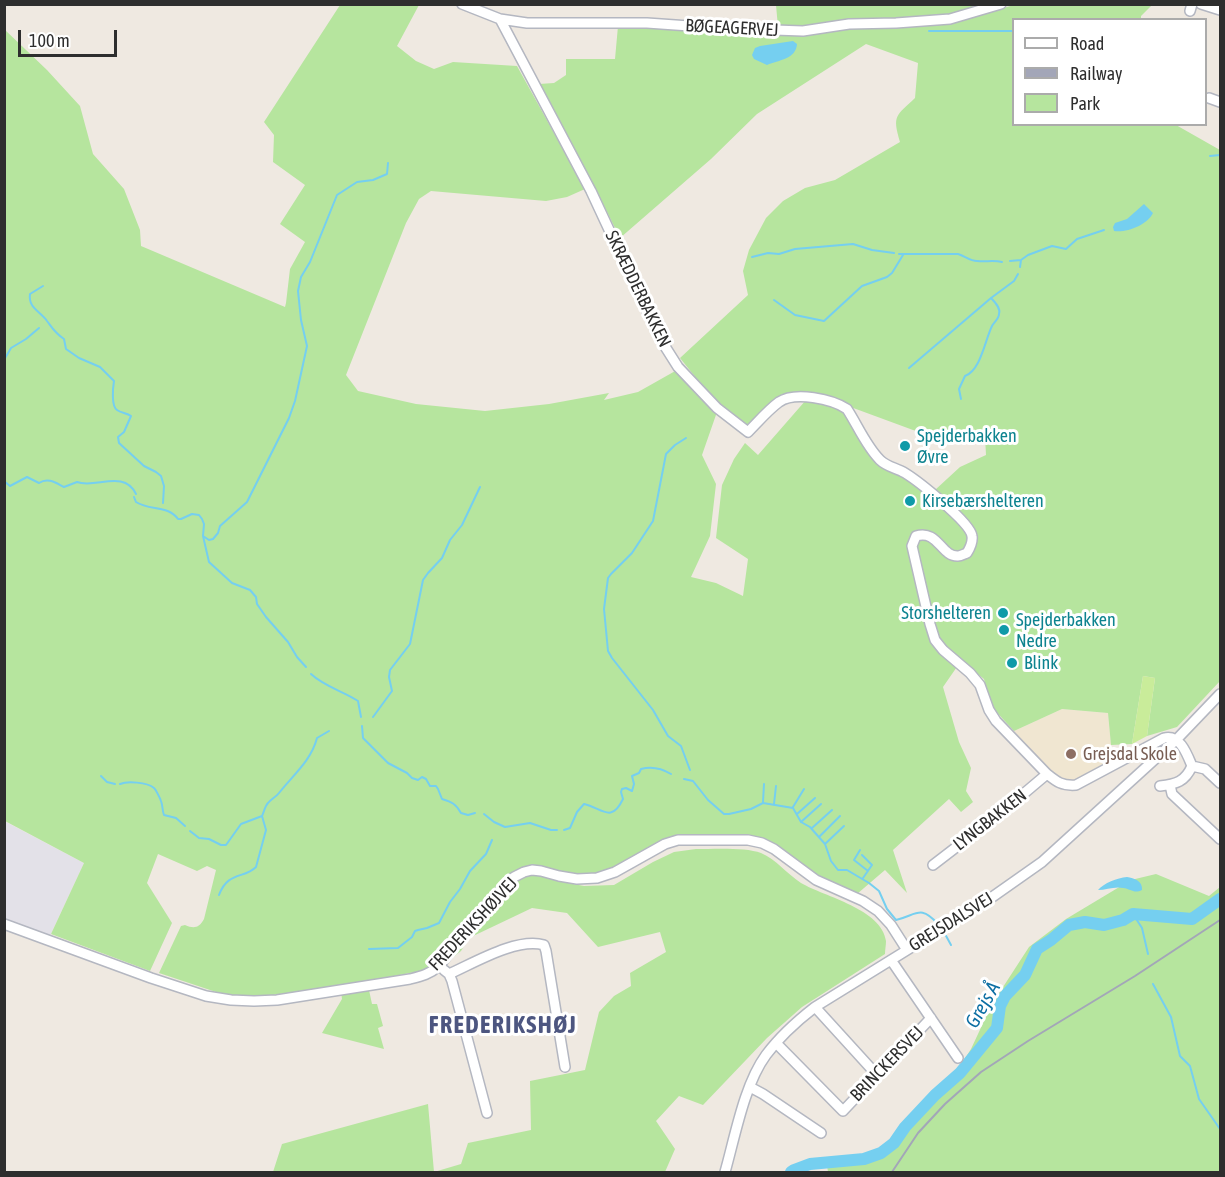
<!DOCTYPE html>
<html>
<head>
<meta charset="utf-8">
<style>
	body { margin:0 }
	#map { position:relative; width:1225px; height:1177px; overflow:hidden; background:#efe9e1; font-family:"Asap Condensed",sans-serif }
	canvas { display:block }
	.frame { position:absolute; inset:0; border:6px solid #2e2e2e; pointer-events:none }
	.legend { position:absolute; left:1012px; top:18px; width:195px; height:108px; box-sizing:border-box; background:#fff; border:2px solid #ababab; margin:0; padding:8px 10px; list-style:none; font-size:18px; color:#2e2e2e }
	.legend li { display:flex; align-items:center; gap:12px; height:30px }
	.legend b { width:30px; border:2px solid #ababab }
	.scale { position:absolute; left:18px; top:30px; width:99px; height:27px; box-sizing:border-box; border:3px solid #2e2e2e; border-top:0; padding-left:8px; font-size:18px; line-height:21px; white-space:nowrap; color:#2e2e2e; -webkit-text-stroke:4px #fff; paint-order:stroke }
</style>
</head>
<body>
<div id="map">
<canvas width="1225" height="1177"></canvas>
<div class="frame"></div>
<ul class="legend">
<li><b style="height:8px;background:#fff"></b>Road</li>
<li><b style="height:8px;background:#a3a6b8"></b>Railway</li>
<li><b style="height:16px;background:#b6e59e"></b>Park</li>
</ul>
<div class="scale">100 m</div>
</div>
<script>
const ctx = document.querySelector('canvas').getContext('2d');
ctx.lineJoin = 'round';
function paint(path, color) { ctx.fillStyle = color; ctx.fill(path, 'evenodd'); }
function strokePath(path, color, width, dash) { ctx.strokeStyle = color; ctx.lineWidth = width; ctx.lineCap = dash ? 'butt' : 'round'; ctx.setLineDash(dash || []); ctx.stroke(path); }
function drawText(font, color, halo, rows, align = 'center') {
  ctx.font = font + ' "Asap Condensed",sans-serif'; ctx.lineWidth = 6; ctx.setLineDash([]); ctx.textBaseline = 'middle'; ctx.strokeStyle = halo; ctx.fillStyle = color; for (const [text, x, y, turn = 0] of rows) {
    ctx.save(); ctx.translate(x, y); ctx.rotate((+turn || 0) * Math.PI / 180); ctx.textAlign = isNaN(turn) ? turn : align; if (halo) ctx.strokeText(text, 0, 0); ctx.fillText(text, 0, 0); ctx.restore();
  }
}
paint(new Path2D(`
	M4,821L84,863L49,938L5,921Z`), '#e3e1e8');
paint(new Path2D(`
	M1062,709L1108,713L1111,745L1109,762L1072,783L1056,776L1021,741L1014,731Z`), '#f0e6d1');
paint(new Path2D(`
	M340,5H419L397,46L416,61L434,69L453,62L517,66L585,189L567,197L546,201L431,191L419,199L406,223L346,375L358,391L416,404L485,411L549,404L609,393L604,400L638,392L677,370L697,394L717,412L702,455L716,484L710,536L691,577L716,583L743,596L748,559L716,538L722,485L734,459L745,443L758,455L806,400L841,409L881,467L887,470L914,476L935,490L960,467L986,455L985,436L949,439L913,430L818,395L782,394L756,419L750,424H742L728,413L708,393L680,358L748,295L743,271L749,250L766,218L783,201L805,188L835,180L900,142C892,115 896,116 915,98L918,63L866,44L757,114L711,159L620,238L592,182L539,84L554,83L566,75V59H615L618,26L734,33L957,21L1014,5H1152L1141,16V19L1014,20V124L1176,125L1220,150V681L1177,727L1147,736L1155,678L1143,676L1132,744L1111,745L1108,713L1062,709L1014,731L990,705L984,679L961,661L943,687L959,742L971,768L966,791L973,802L961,812L949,799L893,850L907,893L885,870L857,894L819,877L764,840L682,836L611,869L589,875H578L533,867H526L519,870L483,903L439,960L425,970L369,981L266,996L225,995L159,973L181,926L185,925C194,929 199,928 204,919L216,870L207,866L197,871L158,854L147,883L172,923L150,971L51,934L84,863L5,821L4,29L47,70L80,106L93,154L124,189L140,230L141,246L285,307L286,303L290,269L305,242L280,224L305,185L273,162L274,135L264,122Z
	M776,5H989L946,15L843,21L804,27H778Z
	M696,849C713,849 746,847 761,853C776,859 787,874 801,883C825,897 882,909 886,941C886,945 885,950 885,954L802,1007L767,1038L703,1105L679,1096L656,1121L675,1149L665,1172H273L282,1144L428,1104L434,1172L461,1164L468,1143L531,1130L530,1081L585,1070L599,1012L614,996L631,986L630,973L666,952L660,932L598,947L567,913L532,908L469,938L461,951L451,959L450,957L488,910L517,880L528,875L544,876L563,882L584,886L614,885L653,862L674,852Z
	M1156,874L1209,896L1220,887V1172H828L826,1159L873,1153L887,1146L903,1125L957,1071L971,1049L992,1004L1029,947L1066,919L1131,880Z
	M369,990L372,1004H377L383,1026L378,1028L384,1049L322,1033L342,999L341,992Z`), '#b6e59e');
paint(new Path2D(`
	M1143,676L1155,678L1147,736L1132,744Z`), '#c9ec9a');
paint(new Path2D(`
	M793,41L797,44C796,59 779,60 767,65L754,59L752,55L755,48L760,46Z
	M1144,204L1153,213C1147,225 1127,233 1114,231L1113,227L1115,223L1127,219Z
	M1127,877C1134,878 1143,881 1142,890C1134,894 1131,889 1123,888C1115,886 1106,890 1098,890C1104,883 1117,878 1127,877Z`), '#75cff0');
strokePath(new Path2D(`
	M929,31H1014
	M1210,156L1220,155
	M899,254H958C965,256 970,261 977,261C986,262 994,260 1002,262
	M752,257L768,253L779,254L795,249L853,244L872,250L894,253
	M1010,261L1021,260L1028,255L1052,246L1066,249L1077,239L1104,230
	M1020,267L1021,260
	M43,286L30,294C28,308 40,311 47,321C53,329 55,333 64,339L66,349L79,358L100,367L114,381C113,387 111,406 117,410C121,413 127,413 131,416L124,432L118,437L119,443L144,466L156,472L161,476L164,486L163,503
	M774,300L795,315L824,321L862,286L887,277L892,273L903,255
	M4,360L11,348L26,339L39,328
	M909,368L991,298
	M961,399L959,389L965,376C981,370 985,340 992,326C994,322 999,319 999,314C1001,308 995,302 991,298L1014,281L1018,274
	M686,438L675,445L666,454L653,521L632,553L611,574L608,578L604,609L608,651L612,658L653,710L668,736L681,746L690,770
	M4,481L10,486L27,477L39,483C48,477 56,483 64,487L77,482C95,489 124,469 136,494
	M134,497L136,502C150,511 168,505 178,519H181L192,514L199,515L202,519L204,524L203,536L209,562L232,583L250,590L256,597L257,604L266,617L288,642L297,657L306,667
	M203,536L209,540L213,539L218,533L220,526L247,502L289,418L295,401L307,346L301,320L298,291L301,277L310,262L337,195L357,182L373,180L387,174L388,163
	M311,674C325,687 343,691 358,701L361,717
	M373,717L392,691L389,677L390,670L410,644L423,580L428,573L442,558L450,540L462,525L480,487
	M362,726L363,738L388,763L407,773L412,778L418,780L422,777L426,779L430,786H436L438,789L442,799C452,802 456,804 461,813L468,815L475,813
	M101,776L107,782L115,784
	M684,779L693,781L708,800L724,814H729L751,809L763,803L793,808L801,822L810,827L825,844L831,861L838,870H847L869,883L879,891L887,909L896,920C917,915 920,904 938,924
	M120,784C127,781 147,782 154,788C156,790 160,798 161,801C163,806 162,810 164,815L176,818L185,826
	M763,802L764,784
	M774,804L776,786
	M793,807L804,789
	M484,814L494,822L505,827L530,823L551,830H557
	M797,814L815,798
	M801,822L821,804
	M812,828L832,810
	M564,830L570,828L577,812L584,804C602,808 611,824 623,799L621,792L622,789L626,788L632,791L634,784L632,776L639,773L641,769C652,766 661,768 671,774
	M190,831L199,838L209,839L221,845H226L241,824L262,816C264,812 265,806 268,803C271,799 276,797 279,793C293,775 311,761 317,738L329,731
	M819,837L840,816
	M825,844L844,826
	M860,850L854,860L868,871
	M862,855L872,865L863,878
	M219,895C228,871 244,879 256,867L266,830L262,816
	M1133,914L1142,928L1148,954
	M945,934L951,945
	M369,949L398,948L412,937L415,931L418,930L427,928L439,923L450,902L460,889L470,871L486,854L492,840
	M1153,984L1171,1017L1180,1056L1190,1066L1199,1099L1220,1129
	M984,993L999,1015`), '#75cff0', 2);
strokePath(new Path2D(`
	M791,1172L794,1170L810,1164L864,1159L881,1153L894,1143L905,1127L935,1095L960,1073L997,1028L1000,1006L1005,996L1025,975L1037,949L1051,940L1069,925L1085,922L1104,925L1123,920L1133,914L1192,919L1220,899`), '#75cff0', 12);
const minor = new Path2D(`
	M462,4L500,19L527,23H647L718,28L803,31L849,24L896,23L950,19L1001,4
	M1201,4L1220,10
	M1190,11L1192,4
	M500,19L591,191L659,337L678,367L717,408L748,432C758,422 768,410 779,402C795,391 832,399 847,409C858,426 866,446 880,460C887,467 897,468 905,473C918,481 970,522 972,536C973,542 970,548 967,553C964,554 961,556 958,556C941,557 938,529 916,536L912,546L930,624L935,640L943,650L970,673L980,685L989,710L996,721L1047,774C1057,782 1062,786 1076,785L1164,738C1180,734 1187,754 1192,766C1185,782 1176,784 1160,786
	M1209,98L1220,102
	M1192,766L1205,769L1220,783
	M1170,785L1172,794L1220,839
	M933,865L1002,812L1047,774
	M4,924L151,978L206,996L231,1000L254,1001L277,1000L410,979C422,976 430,974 439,966L490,901L514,877L524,872L532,870L541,871L559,876L577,879L597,878L615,872L665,844L678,840H748L762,843L774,849L816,880L863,901L878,911L891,925L907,950
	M891,960L958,1058
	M444,970L449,974L452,981L487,1113
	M449,974C474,963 517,937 544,945L546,951L565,1067
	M815,1007L876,1074
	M776,1043L843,1111L931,1018
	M750,1087L763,1094L821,1133
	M725,1172C735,1137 744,1085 766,1055C780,1036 797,1021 815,1007L988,900L1042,862L1176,740L1220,694`);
strokePath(minor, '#b4b7c1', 12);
strokePath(minor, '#fff', 9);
strokePath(new Path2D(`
	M892,1172L918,1133L945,1104L981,1072L1028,1041L1135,976L1220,920`), '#a3a6b8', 2);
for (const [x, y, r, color] of [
	[905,446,6,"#0f9aa8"],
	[910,501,6,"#0f9aa8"],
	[1003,613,6,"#0f9aa8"],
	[1004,630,6,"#0f9aa8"],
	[1012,663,6,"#0f9aa8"],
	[1071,754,6,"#8d6e63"]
]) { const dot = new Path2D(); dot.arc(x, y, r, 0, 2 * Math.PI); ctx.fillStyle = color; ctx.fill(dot); strokePath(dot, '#fff', 2); }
drawText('18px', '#2e2e2e', '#fff', [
	["BØGEAGERVEJ",732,28,3],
	["SKRÆDDERBAKKEN",638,289,64],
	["LYNGBAKKEN",990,820,-38],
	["GREJSDALSVEJ",951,922,-32],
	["FREDERIKSHØJVEJ",473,924,-47],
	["BRINCKERSVEJ",887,1064,-46]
]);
drawText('18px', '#0d838f', '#fff', [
	["Spejderbakken",917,436],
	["Øvre",917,457],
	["Kirsebærshelteren",922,501],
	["Storshelteren",991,613,"right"],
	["Spejderbakken",1016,620],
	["Nedre",1016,641],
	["Blink",1024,663]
], 'left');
drawText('18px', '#785e54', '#fff', [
	["Grejsdal Skole",1083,754]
], 'left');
drawText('italic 20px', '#0d6fa3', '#fff', [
	["Grejs Å",983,1005,-60]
]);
ctx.letterSpacing = '1.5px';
drawText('bold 24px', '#4d5680', '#fff', [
	["FREDERIKSHØJ",503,1025]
]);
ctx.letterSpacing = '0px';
</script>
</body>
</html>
